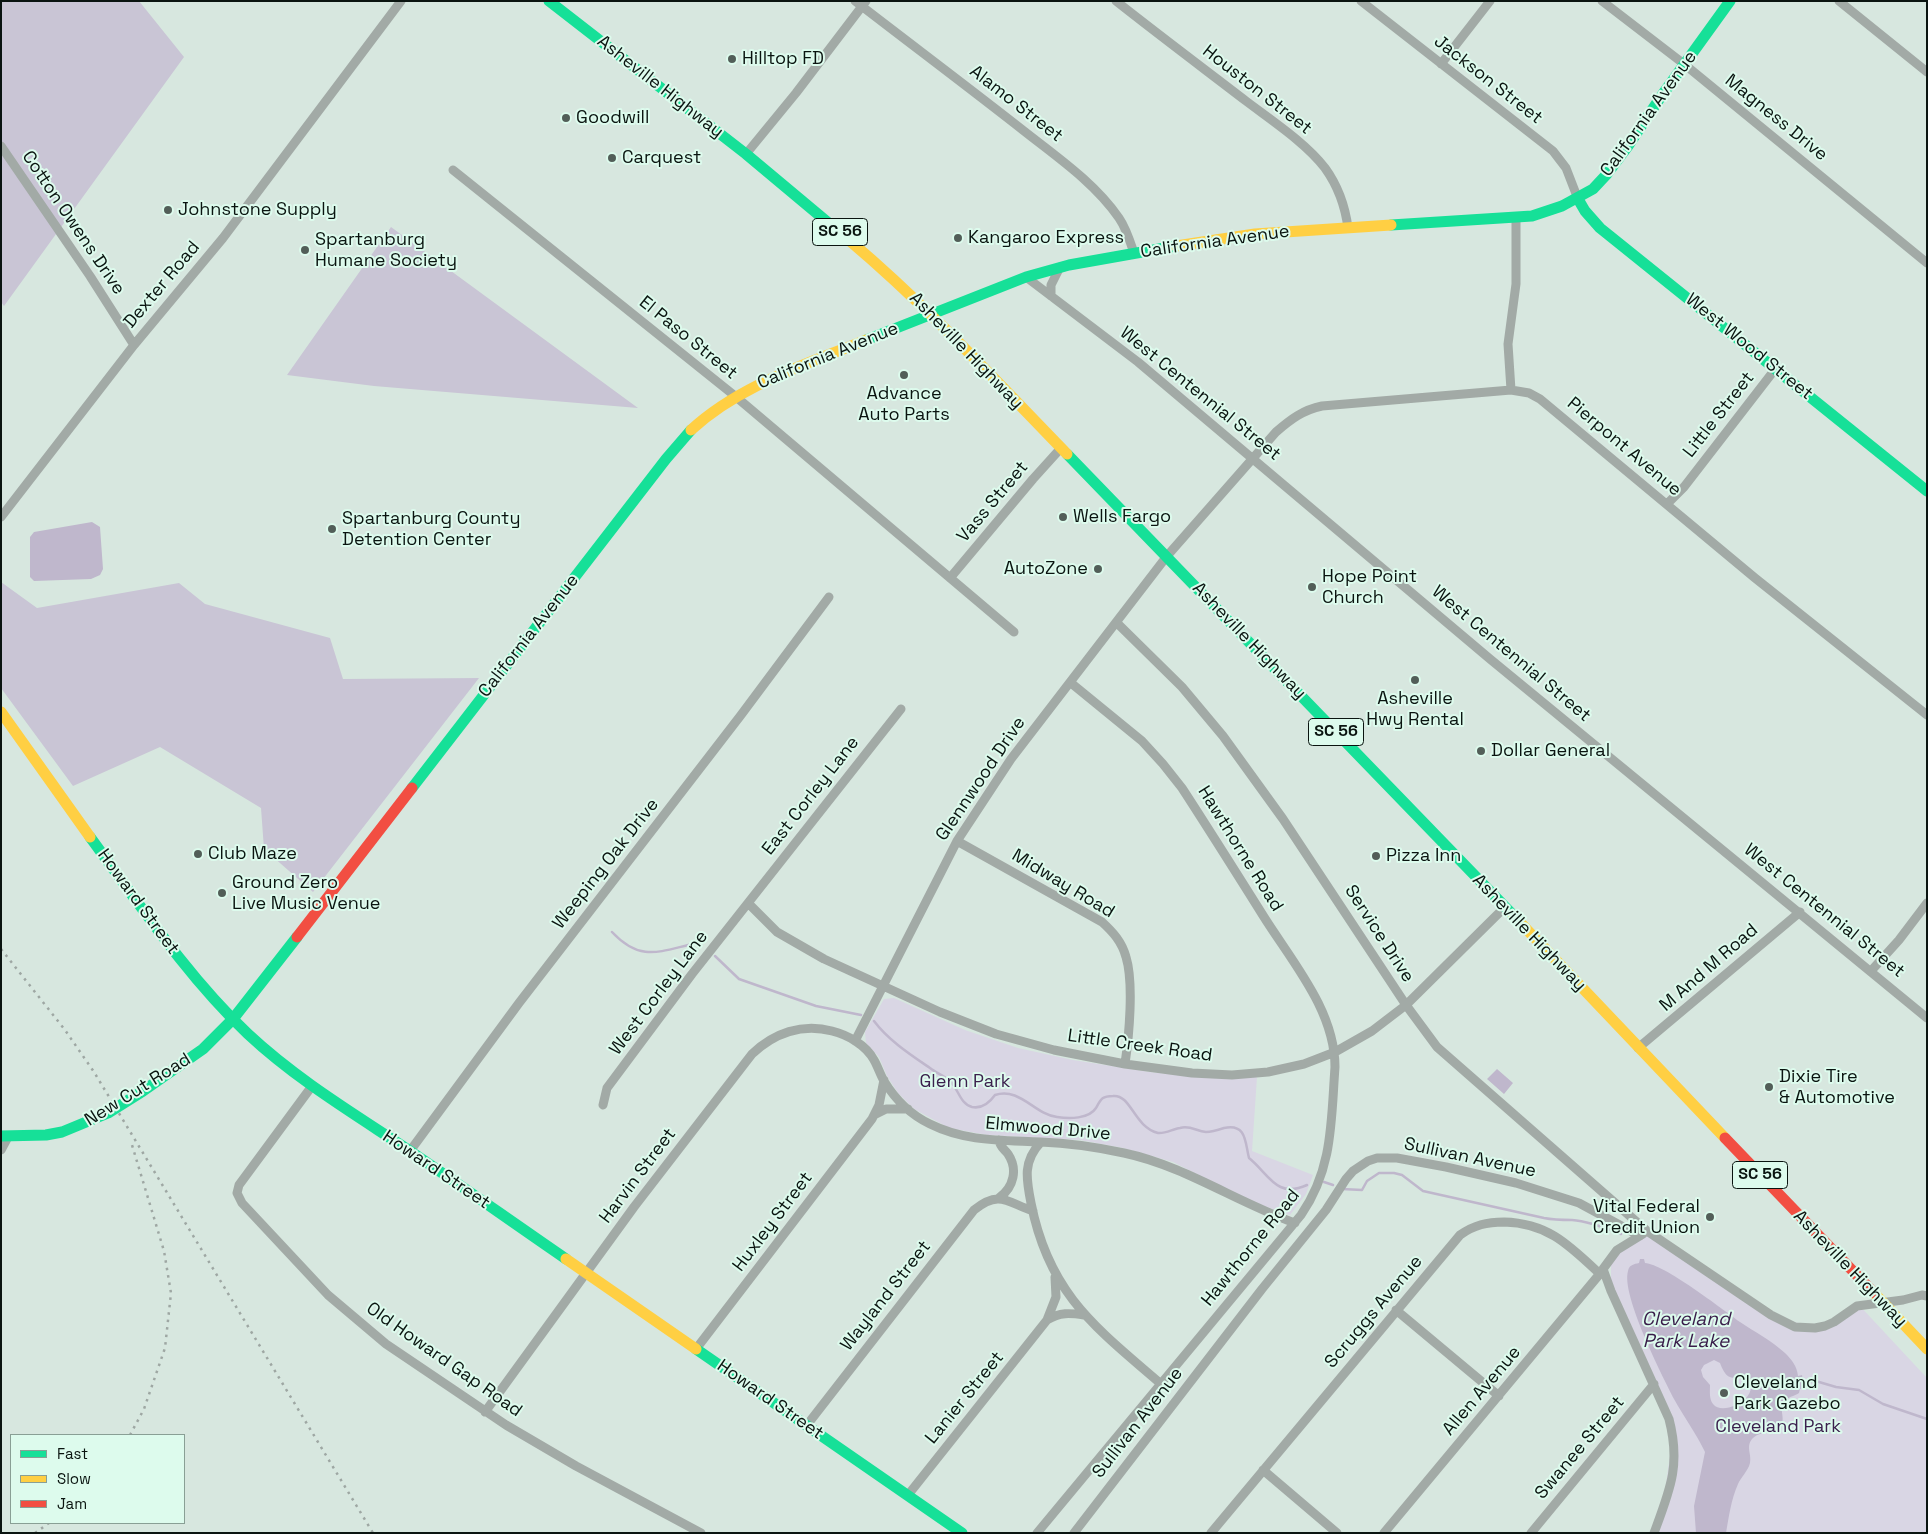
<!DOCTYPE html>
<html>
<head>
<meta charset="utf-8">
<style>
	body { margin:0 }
	#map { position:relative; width:1928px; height:1534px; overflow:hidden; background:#d7e7df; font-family:"Space Grotesk",sans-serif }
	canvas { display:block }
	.frame { position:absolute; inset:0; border:2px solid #0a1410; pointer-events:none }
	.legend { position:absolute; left:10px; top:1434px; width:175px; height:90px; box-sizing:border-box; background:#ddfbed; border:1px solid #899f95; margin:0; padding:6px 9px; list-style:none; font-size:15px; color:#0a1410 }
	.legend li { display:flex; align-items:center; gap:10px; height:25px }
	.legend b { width:25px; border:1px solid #899f95 }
</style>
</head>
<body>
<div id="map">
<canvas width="1928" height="1534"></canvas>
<div class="frame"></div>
<ul class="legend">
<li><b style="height:6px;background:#16e098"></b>Fast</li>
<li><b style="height:6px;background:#ffcf43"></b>Slow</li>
<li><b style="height:6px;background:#f24e42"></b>Jam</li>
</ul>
</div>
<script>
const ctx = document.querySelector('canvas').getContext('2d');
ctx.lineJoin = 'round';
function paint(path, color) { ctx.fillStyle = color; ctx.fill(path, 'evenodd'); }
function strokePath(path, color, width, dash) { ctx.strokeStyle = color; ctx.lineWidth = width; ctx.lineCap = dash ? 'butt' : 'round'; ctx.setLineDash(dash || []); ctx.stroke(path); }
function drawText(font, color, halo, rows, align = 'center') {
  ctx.font = font + ' "Space Grotesk",sans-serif'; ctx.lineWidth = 4; ctx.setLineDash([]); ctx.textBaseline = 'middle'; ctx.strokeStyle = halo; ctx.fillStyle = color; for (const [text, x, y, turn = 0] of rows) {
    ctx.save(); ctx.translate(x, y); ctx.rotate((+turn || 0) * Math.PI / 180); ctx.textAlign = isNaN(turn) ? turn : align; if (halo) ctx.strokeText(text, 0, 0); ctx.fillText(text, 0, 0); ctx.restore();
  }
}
paint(new Path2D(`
	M894,998L965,1030L1018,1048L1073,1060L1150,1072L1209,1078L1257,1077L1252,1151L1313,1175L1306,1194L1290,1215L1247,1200L1173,1162L1123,1148L1080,1140L987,1135L949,1128L914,1109L898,1093L887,1076L879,1057L866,1043L865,1032L884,999Z
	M1650,1233L1771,1315L1815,1328L1859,1305L1927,1378V1533H1655L1662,1513L1673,1434L1611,1291V1256Z`), '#d9d6e4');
paint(new Path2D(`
	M1,1H139L184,57L4,306L1,302Z
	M391,227L638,408L374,386L287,375Z
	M1,582L37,608L179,583L205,604L330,638L343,679L479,678L313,892L264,849L261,808L160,747L73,786L1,688Z`), '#c9c5d5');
paint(new Path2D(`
	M92,522L100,527L103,569L100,575L91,579L34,581L30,577V537L34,532Z
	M1497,1069L1513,1083L1504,1094L1487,1079Z
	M1640,1259H1644L1645,1263C1664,1264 1722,1309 1740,1322C1755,1332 1772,1341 1785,1353C1792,1360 1797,1366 1798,1376L1802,1375L1804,1388L1800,1389L1799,1393C1795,1396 1790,1396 1786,1400C1777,1408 1786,1417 1781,1425C1773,1435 1762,1430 1753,1438C1745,1446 1752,1454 1750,1463C1748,1471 1741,1477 1738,1484C1731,1500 1729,1516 1726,1533H1696L1694,1506L1705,1452C1696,1433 1684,1417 1674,1399C1662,1375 1621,1295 1628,1271C1629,1265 1634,1264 1639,1263ZM1714,1360L1720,1363C1730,1390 1738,1369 1752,1381C1752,1387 1750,1395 1745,1399C1738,1406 1720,1413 1713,1404C1709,1399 1710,1391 1710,1385L1703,1377L1701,1370L1704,1365Z`), '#bfb7cc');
strokePath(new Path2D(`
	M612,932C641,963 660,951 697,943
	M715,956L739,979L816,1006L861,1015
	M874,1021C888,1040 911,1055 930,1068C936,1073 945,1076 950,1081C958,1088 960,1104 972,1107C982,1109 990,1102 995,1095C1020,1087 1034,1114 1057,1117C1069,1119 1089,1119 1096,1108C1101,1099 1102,1096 1113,1096C1131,1094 1134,1127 1158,1133C1165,1134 1173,1129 1180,1128C1190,1125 1196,1131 1206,1132C1212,1132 1218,1130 1224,1128C1247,1123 1245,1143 1249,1158C1269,1174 1276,1199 1307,1185
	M1324,1182L1333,1185
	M1342,1189L1362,1190L1367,1181L1379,1173H1394L1402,1175L1423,1191L1544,1218C1554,1220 1562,1220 1572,1220C1588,1221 1606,1228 1621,1234
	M1803,1381L1819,1382L1836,1387L1859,1390L1883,1404L1927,1419`), '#bfb7cc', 2.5);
strokePath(new Path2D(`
	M855,1C912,45 968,87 1024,131C1057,157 1095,183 1119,218C1126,228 1130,241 1134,253
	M1116,1C1159,35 1203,68 1246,101C1271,120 1306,143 1325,168C1338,186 1345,205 1348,228
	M1361,1L1553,151L1566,168L1578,199
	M1602,1L1684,64L1927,263
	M1839,1L1927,72
	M1441,64L1490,1
	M1,146L90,276L134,345
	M746,154L796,93L866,1
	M453,170L735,396L1014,632
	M1026,277L1138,362L1490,659L1927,1018
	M1051,296V285L1060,267
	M1511,390L1508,344L1516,284V218
	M1667,504L1684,487L1776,368
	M1,517L134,345L223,238L401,1
	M950,578L1033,479L1061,448
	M1117,623L1182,687L1223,736L1283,819L1406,1005L1437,1047L1647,1231L1771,1315L1795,1327L1815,1328L1825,1326L1834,1322L1857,1306L1903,1300L1922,1295L1927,1296
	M957,841L1102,922C1113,932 1122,942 1126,957C1134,983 1129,1036 1125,1064
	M748,903L777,932L824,959L940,1012L996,1034L1054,1050L1125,1064L1192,1073L1232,1075L1268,1072L1304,1064L1335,1052L1372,1031L1406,1005L1505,907
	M1871,971L1899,940L1927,903
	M855,1041L957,841L1011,759L1167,556L1276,432C1291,419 1303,410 1322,406L1511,390L1529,393L1540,399L1755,578L1927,715
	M1638,1048L1800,912
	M312,1086L239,1185L237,1193L242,1203L328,1295L386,1344L506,1425L576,1466L701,1533
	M603,1105L607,1088L692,974L901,709
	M874,1115L886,1109H908
	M999,1140C1000,1147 1004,1149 1008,1154C1018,1169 1014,1187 999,1198
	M1041,1142C1023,1161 1026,1178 1031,1203C1049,1294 1095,1327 1161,1384
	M1,1150L8,1137
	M410,1151L519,1003L741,715L829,597
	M1643,1234L1617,1250L1603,1269L1611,1291L1669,1419C1681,1465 1670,1490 1654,1533
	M1396,1310L1499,1396
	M1047,1320L1056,1297L1055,1277
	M696,1349L872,1119L879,1105L884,1080
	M485,1412L634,1207L752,1054C774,1033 802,1023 832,1031C848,1035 866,1045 874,1060C878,1067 880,1074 884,1081C895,1099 911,1115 930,1124C966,1142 1003,1140 1041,1142C1069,1143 1096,1147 1124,1153C1185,1166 1236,1202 1295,1223
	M807,1425L974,1210C1000,1189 1008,1203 1033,1211
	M1263,1470L1337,1533
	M908,1495L1047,1320C1060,1312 1070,1313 1084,1315
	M1037,1533L1301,1215C1333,1169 1331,1121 1335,1067C1335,1011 1293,963 1264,917C1237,874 1210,831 1182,788L1163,764L1142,741L1071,683
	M1074,1533L1262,1289L1326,1210L1346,1179L1353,1171L1368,1161L1377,1158H1397L1446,1167L1516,1183L1579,1203L1640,1236
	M1211,1533L1460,1235C1474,1225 1487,1222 1504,1222C1548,1223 1569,1245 1600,1274
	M1384,1533L1603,1270
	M1531,1533L1654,1384`), '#a2aaa6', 9);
strokePath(new Path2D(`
	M549,1L746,154L850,241
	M1578,199L1585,211L1600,228L1927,491
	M1391,225L1532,216L1562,206L1593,189L1607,174L1628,146L1660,98L1730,1
	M866,340L1026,277L1069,265L1176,246
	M1067,454L1513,915
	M412,788L666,459L691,430
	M90,837C140,905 187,976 248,1034C295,1078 351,1112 404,1147C459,1184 512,1222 566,1259
	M1,1136L46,1135L62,1132L108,1113L143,1091L203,1049L233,1019L297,937
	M696,1349L962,1533`), '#16e098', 11);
strokePath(new Path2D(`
	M850,241C928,307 996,381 1067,454
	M1176,246L1255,234L1391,225
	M691,430C740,385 805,365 866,340
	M1,712L90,837
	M1513,915L1725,1138
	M566,1259L696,1349
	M1874,1293L1927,1349`), '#ffcf43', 11);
strokePath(new Path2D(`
	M297,937L412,788
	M1725,1138L1874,1293`), '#f24e42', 11);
strokePath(new Path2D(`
	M1,949L65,1030L94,1072L373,1533
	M130,1435L144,1409L165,1348L171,1293L164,1251L132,1145
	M35,1533L49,1523`), '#9ea7a3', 2.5, [2.5, 5]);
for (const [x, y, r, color] of [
	[732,59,5,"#525e58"],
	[566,118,5,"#525e58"],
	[612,158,5,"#525e58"],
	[168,210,5,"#525e58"],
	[958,238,5,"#525e58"],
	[305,250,5,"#525e58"],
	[904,375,5,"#525e58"],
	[1063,517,5,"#525e58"],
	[332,529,5,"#525e58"],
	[1098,569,5,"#525e58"],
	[1312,587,5,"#525e58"],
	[1415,680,5,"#525e58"],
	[1481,751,5,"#525e58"],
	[198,854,5,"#525e58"],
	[1376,856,5,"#525e58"],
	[222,893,5,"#525e58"],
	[1769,1087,5,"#525e58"],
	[1710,1217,5,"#525e58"],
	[1724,1393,5,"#525e58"]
]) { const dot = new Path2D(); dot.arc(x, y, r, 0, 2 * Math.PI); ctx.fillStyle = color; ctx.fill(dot); strokePath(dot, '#ddfbed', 2); }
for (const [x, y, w] of [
	[840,232,55],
	[1336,732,55],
	[1760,1175,55]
]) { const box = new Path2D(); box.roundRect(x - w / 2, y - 13.5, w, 27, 4); ctx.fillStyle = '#ddfbed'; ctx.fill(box); strokePath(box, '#0a1410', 1); }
drawText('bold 16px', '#0a1410', null, [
	["SC 56",840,232],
	["SC 56",1336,732],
	["SC 56",1760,1175]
]);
drawText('18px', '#0a1410', '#ddfbed', [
	["Hilltop FD",742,59],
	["Goodwill",576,118],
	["Carquest",622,158],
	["Johnstone Supply",178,210],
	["Kangaroo Express",968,238],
	["Spartanburg",315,240],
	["Humane Society",315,261],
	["Advance",904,394,"center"],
	["Auto Parts",904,415,"center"],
	["Wells Fargo",1073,517],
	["Spartanburg County",342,519],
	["Detention Center",342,540],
	["AutoZone",1088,569,"right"],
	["Hope Point",1322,577],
	["Church",1322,598],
	["Asheville",1415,699,"center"],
	["Hwy Rental",1415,720,"center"],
	["Dollar General",1491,751],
	["Club Maze",208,854],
	["Pizza Inn",1386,856],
	["Ground Zero",232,883],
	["Live Music Venue",232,904],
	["Dixie Tire",1779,1077],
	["& Automotive",1779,1098],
	["Vital Federal",1700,1207,"right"],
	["Credit Union",1700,1228,"right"],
	["Cleveland",1734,1383],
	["Park Gazebo",1734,1404]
], 'left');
drawText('18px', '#0a1410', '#ddfbed', [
	["Jackson Street",1488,80,38],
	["Asheville Highway",660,87,38],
	["Houston Street",1257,90,38],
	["Alamo Street",1016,104,38],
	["California Avenue",1649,114,-54],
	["Magness Drive",1776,118,39],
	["Cotton Owens Drive",73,223,56],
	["California Avenue",1215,242,-8],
	["Dexter Road",162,285,-50],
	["El Paso Street",688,338,39],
	["West Wood Street",1749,347,39],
	["Asheville Highway",966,351,46],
	["California Avenue",828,356,-22],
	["West Centennial Street",1200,394,39],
	["Little Street",1719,415,-52],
	["Pierpont Avenue",1624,447,40],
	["Vass Street",993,502,-50],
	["California Avenue",529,636,-52],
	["Asheville Highway",1249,641,46],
	["West Centennial Street",1511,654,40],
	["Glennwood Drive",981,779,-56],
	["East Corley Lane",811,796,-52],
	["Hawthorne Road",1240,849,58],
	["Weeping Oak Drive",606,864,-52],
	["Midway Road",1063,884,31],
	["Howard Street",138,902,54],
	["West Centennial Street",1824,911,39],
	["Asheville Highway",1529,933,46],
	["Service Drive",1379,934,57],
	["M And M Road",1709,968,-41],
	["West Corley Lane",659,993,-53],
	["Little Creek Road",1140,1046,8],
	["New Cut Road",138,1090,-32],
	["Elmwood Drive",1048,1129,5],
	["Sullivan Avenue",1470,1158,12],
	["Howard Street",436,1170,34],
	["Harvin Street",638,1176,-53],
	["Huxley Street",773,1222,-53],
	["Hawthorne Road",1251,1248,-51],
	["Asheville Highway",1850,1269,46],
	["Wayland Street",886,1296,-52],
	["Scruggs Avenue",1374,1312,-50],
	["Old Howard Gap Road",444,1360,35],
	["Allen Avenue",1482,1391,-50],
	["Lanier Street",965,1398,-51],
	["Howard Street",770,1400,35],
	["Sullivan Avenue",1138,1423,-52],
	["Swanee Street",1580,1448,-50]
]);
drawText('18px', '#3b204d', '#ddfbed', [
	["Glenn Park",965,1082],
	["Cleveland Park",1778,1427]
]);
drawText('italic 19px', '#381c49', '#ddfbed', [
	["Cleveland",1686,1320],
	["Park Lake",1686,1342]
]);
</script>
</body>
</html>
